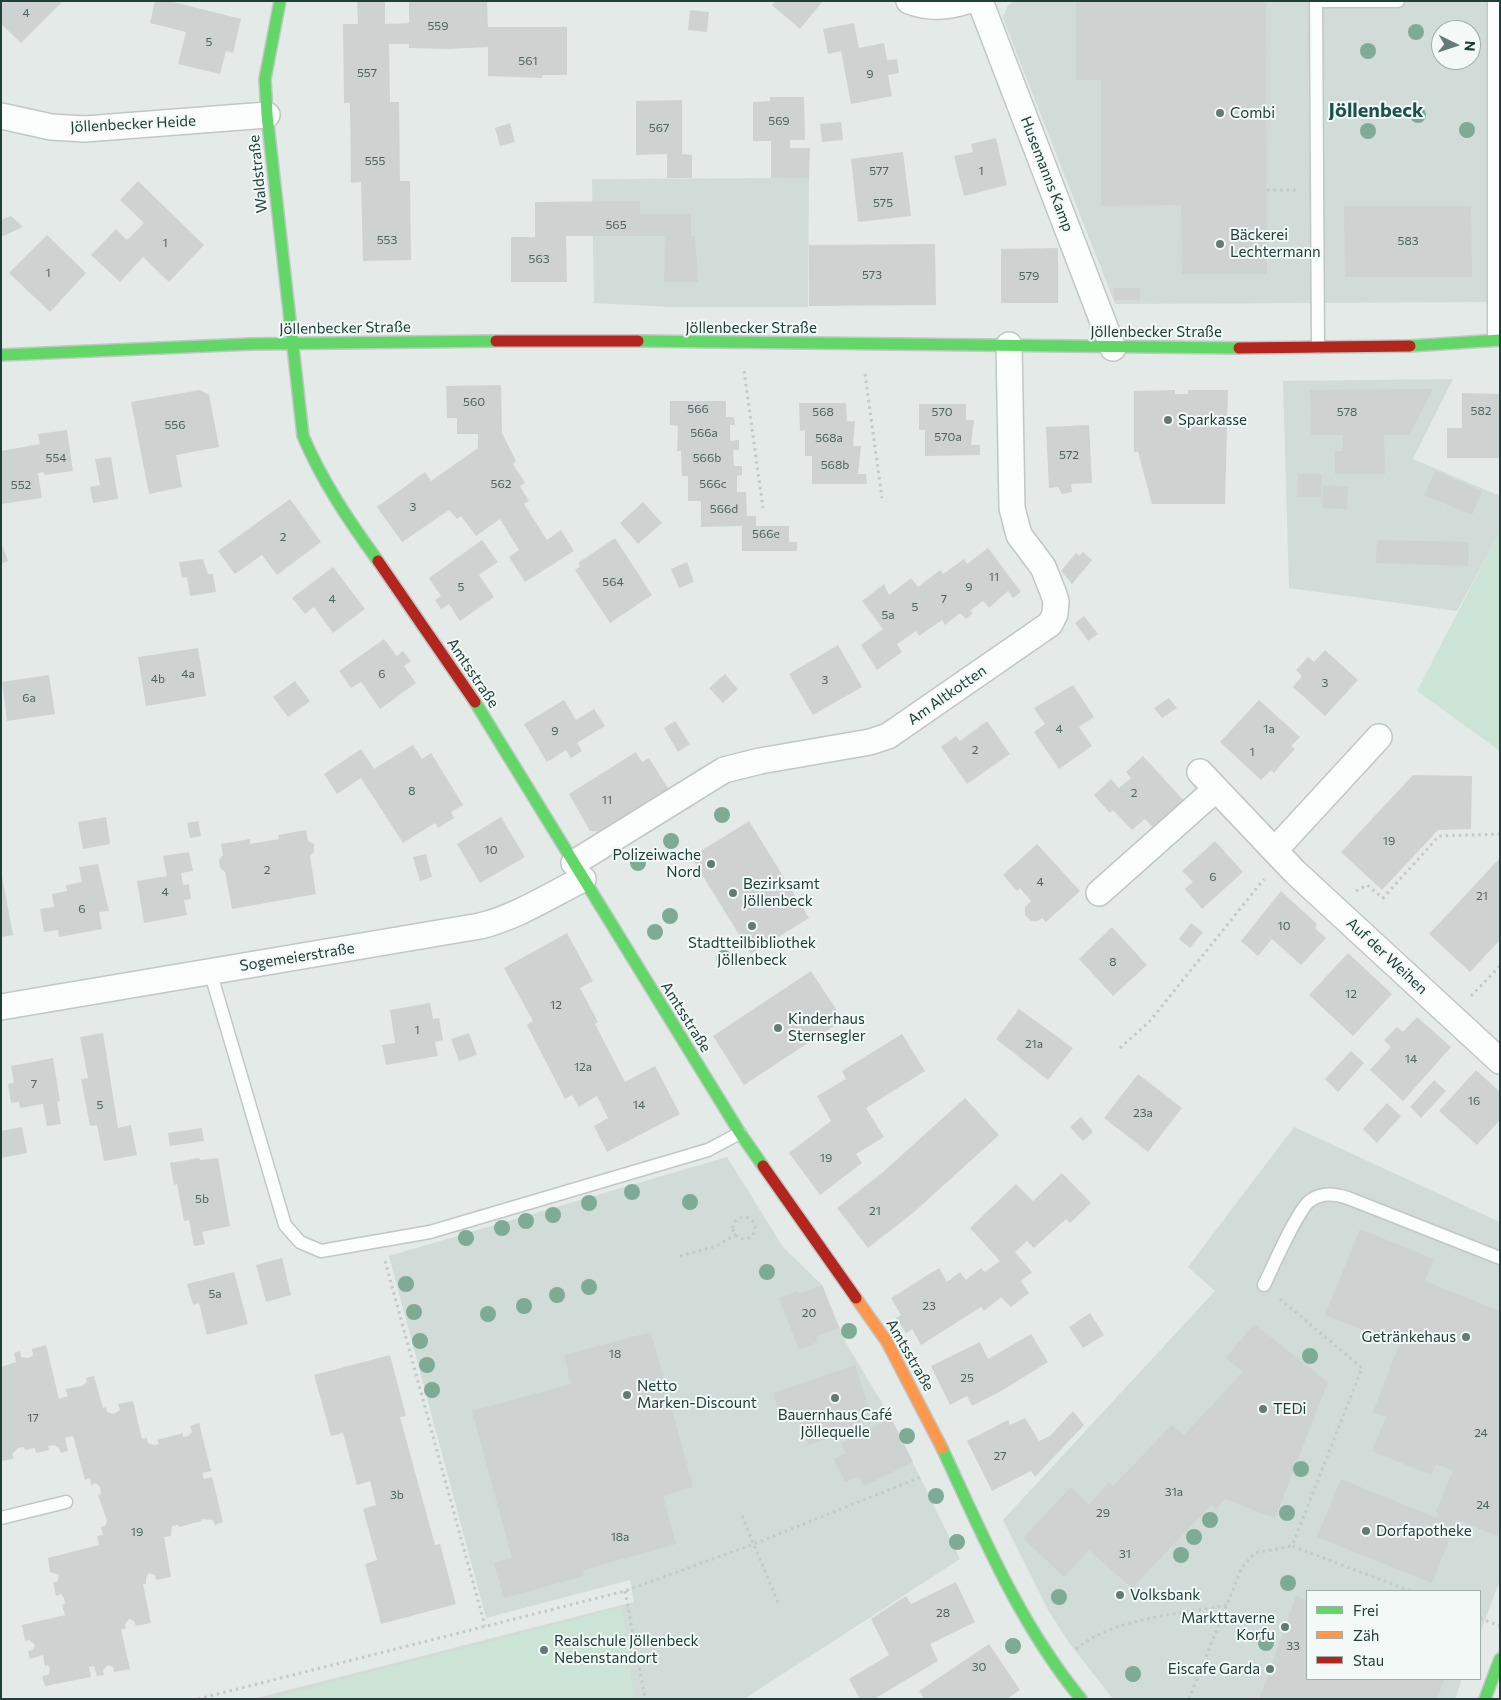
<!DOCTYPE html>
<html>
<head>
<meta charset="utf-8">
<style>
	body { margin:0 }
	#map { position:relative; width:1501px; height:1700px; overflow:hidden; background:#e4eae8; font-family:Commissioner,sans-serif }
	canvas { display:block }
	.frame { position:absolute; inset:0; border:2px solid #203e3a; pointer-events:none }
	.legend { position:absolute; left:1306px; top:1590px; width:175px; height:90px; box-sizing:border-box; background:#f2f9f6; border:1px solid #9eaeab; margin:0; padding:6px 9px; list-style:none; font-size:15px; color:#203e3a }
	.legend li { display:flex; align-items:center; gap:10px; height:25px }
	.legend b { width:25px; border:1px solid #9eaeab }
	.north { position:absolute; left:1431px; top:20px; width:50px; height:50px; box-sizing:border-box; background:#f2f9f6; border:1px solid #9eaeab; border-radius:50%; rotate:94deg; font-size:14px; font-weight:700; line-height:20px; text-align:center; color:#203e3a }
	.north::after { content:''; display:block; margin:auto; width:18px; height:22px; background:#657a77; clip-path:polygon(50% 0,100% 100%,50% 72%,0 100%) }
</style>
</head>
<body>
<div id="map">
<canvas width="1501" height="1700"></canvas>
<div class="frame"></div>
<ul class="legend">
<li><b style="height:6px;background:#63d668"></b>Frei</li>
<li><b style="height:6px;background:#ff974d"></b>Zäh</li>
<li><b style="height:6px;background:#b3261e"></b>Stau</li>
</ul>
<div class="north">N</div>
</div>
<script>
const ctx = document.querySelector('canvas').getContext('2d');
ctx.lineJoin = 'round';
function paint(path, color) { ctx.fillStyle = color; ctx.fill(path, 'evenodd'); }
function strokePath(path, color, width, dash) { ctx.strokeStyle = color; ctx.lineWidth = width; ctx.lineCap = dash ? 'butt' : 'round'; ctx.setLineDash(dash || []); ctx.stroke(path); }
function drawText(font, color, halo, rows, align = 'center') {
  ctx.font = font + ' Commissioner,sans-serif'; ctx.lineWidth = 4; ctx.setLineDash([]); ctx.textBaseline = 'middle'; ctx.strokeStyle = halo; ctx.fillStyle = color; for (const [text, x, y, turn = 0] of rows) {
    ctx.save(); ctx.translate(x, y); ctx.rotate((+turn || 0) * Math.PI / 180); ctx.textAlign = isNaN(turn) ? turn : align; if (halo) ctx.strokeText(text, 0, 0); ctx.fillText(text, 0, 0); ctx.restore();
  }
}
paint(new Path2D(`
	M1015,1H1500V302L1115,304L1003,18L1008,5ZM1441,30H1471V60H1441Z
	M809,178L808,307H671L594,303L592,179Z
	M1453,379L1413,459L1500,496V532L1457,611L1289,588L1283,381Z
	M1294,1127L1500,1222V1580L1480,1633V1591H1307V1679H1462L1455,1699H1113L1070,1644L1048,1610L1003,1520L1215,1291L1188,1267Z
	M727,1157L783,1247L822,1285L846,1343L891,1418L960,1559L744,1699H253L634,1602L630,1580L486,1618L389,1256Z`), '#d1dbd8');
paint(new Path2D(`
	M1499,533L1500,534V751L1417,691Z
	M622,1607L634,1699H269Z`), '#cce4d6');
paint(new Path2D(`
	M1,1H63L21,43L1,24Z
	M155,1H169L241,19L233,53L226,51L220,74L178,64L186,32L150,23Z
	M357,1H385V24L409,23V1H487L488,27H567V75H542V78L488,76V47L449,49L409,48V44H389L390,102H399L400,181H410L411,260L363,261L361,182L351,183L350,103H344L343,24H358Z
	M775,1H823L800,29L772,5Z
	M1076,1H1266L1267,274H1182L1181,205L1101,206V80H1076Z
	M690,10L709,12L707,32L688,30Z
	M854,23L859,48L884,43L887,60L897,59L899,73L888,75L892,96L851,104L841,51L828,54L823,29Z
	M770,97H804L805,140H790V148H810L809,178H771V141H753V102L770,101Z
	M682,100V154L692,155V178H667V154L636,155V101Z
	M841,122L843,140L822,142L820,124Z
	M510,123L515,142L500,146L495,128Z
	M996,138L1007,185L964,196L954,156L973,152L971,144Z
	M903,152L911,216L858,222L851,159Z
	M138,181L204,245L169,282L143,257L120,282L91,255L116,229L127,240L144,223L120,200Z
	M640,201V214H691V236H695L698,282H664L665,236H566L567,282H511V237H535V202Z
	M1344,206H1471L1472,277H1345Z
	M11,216L23,227L1,237V220Z
	M47,235L86,273L50,312L9,273Z
	M935,244L936,305L809,306V245Z
	M1058,248V303H1001V249Z
	M1114,288H1140V300H1114Z
	M501,385L502,433L516,461L513,464L525,483L520,486L529,501L524,504L547,540L561,530L574,551L525,582L509,557L519,550L500,519L476,536L461,516L457,519L449,510L402,542L377,507L425,472L431,481L478,448V434H457V418H447L446,386Z
	M1433,389L1409,435H1384L1385,474H1335V451H1343V435H1311L1310,390Z
	M200,390L209,395L219,447L176,455L182,487L149,494L131,402Z
	M1175,390V394H1188V390H1228L1225,504H1152L1138,452H1134V391Z
	M1462,393L1500,394V458H1447V428H1462Z
	M670,401H726V417H734L735,425H730V441L739,440V450H733L734,466H742V475L737,476V492H746L747,516H756V526H789V542H797V551H742V526L701,527V501H688V476H682L681,451H677L678,426L670,425Z
	M799,403H846L847,421H855L853,446H861L858,474H866L867,484H812V456H805V430L800,431Z
	M919,404H966V420H974L971,445H980V455L925,456V430H919Z
	M1089,425L1092,483L1071,484L1072,492L1062,494L1058,487L1049,488L1046,427Z
	M67,430L73,471L44,475V472L38,473L42,498L1,504V451L40,444L38,434Z
	M111,457L118,499L93,503L90,487L100,485L95,459Z
	M1435,471L1482,491L1472,515L1424,495Z
	M1298,474H1322L1321,497H1297Z
	M1323,485L1348,487L1347,509L1322,508Z
	M290,499L321,542L277,575L262,555L235,574L218,551Z
	M643,502L662,523L638,544L620,523Z
	M615,538L652,595L610,623L575,570L580,566L578,563Z
	M482,540L498,562L479,575L494,597L460,621L449,604L441,609L435,600L441,596L429,578Z
	M1377,540L1469,542L1468,566L1376,563Z
	M1,542L8,561L1,564Z
	M988,548L1021,592L1013,598L1008,591L989,608L983,601L970,611L973,613L966,619L960,613L945,625L942,620L919,636L916,631L897,644L902,652L877,670L861,645L883,629L862,601L884,584L889,595L911,578L918,587L940,570L943,574L964,559L967,564Z
	M1083,552L1092,560L1072,584L1061,571L1076,553L1079,556Z
	M203,559L208,574H213L216,592L190,596L187,577L182,578L179,562Z
	M687,562L694,582L679,588L671,569Z
	M333,567L365,609L333,633L314,607L305,614L292,598Z
	M1084,616L1098,634L1088,641L1075,623Z
	M384,639L397,656L403,651L411,661L404,666L416,683L380,709L361,682L351,688L339,671Z
	M838,645L862,687L813,715L789,674Z
	M198,648L206,696L146,706L138,657Z
	M1325,650L1358,680L1325,716L1293,687L1302,676L1296,670L1308,657L1314,662Z
	M725,674L738,689L723,703L709,688Z
	M49,675L55,714L7,721L2,682Z
	M295,681L310,701L288,717L273,697Z
	M1073,685L1094,717L1079,727L1092,746L1059,769L1034,732L1045,724L1034,708Z
	M1169,698L1177,708L1162,718L1154,708Z
	M564,700L576,720L594,709L605,726L577,743L582,751L571,758L566,750L547,762L524,724Z
	M1259,700L1300,737L1291,746L1295,749L1283,762L1274,773L1271,770L1261,780L1220,742Z
	M675,721L690,744L678,752L664,728Z
	M987,721L1010,754L967,784L941,747L956,736L960,741Z
	M413,745L422,759L431,753L463,805L451,812L454,818L438,828L435,823L403,843L361,778L337,794L324,774L361,749L374,769Z
	M636,752L642,762L649,758L669,790L602,832L590,831L569,794Z
	M1143,756L1186,803L1156,831L1145,819L1132,830L1113,810L1110,813L1094,795L1111,779L1119,788L1131,778L1126,772Z
	M1413,775L1472,776L1471,829L1438,830L1382,890L1341,852Z
	M106,817L110,844L83,849L78,822Z
	M501,817L525,857L480,883L457,844Z
	M198,821L201,836L190,838L187,823Z
	M749,821L809,918L751,954L691,857Z
	M306,830L308,841L314,844V852L310,856L316,894L232,909L225,872L220,868L219,860L223,855L221,844L250,839V844L279,839L278,835Z
	M1215,841L1243,872L1202,909L1185,889L1193,882L1182,871Z
	M1037,844L1080,891L1046,922L1042,918L1038,921H1031L1025,915V907L1031,901L1020,888L1017,891L1003,875Z
	M189,852L193,871L181,873L183,885L189,884L191,899L184,900L187,915L144,923L137,881L167,876L163,856Z
	M426,854L432,877L420,881L413,857Z
	M1500,858V940L1470,972L1429,934Z
	M98,864L109,911L99,912L102,929L59,937L58,930L44,932L40,909L54,907L52,894L67,891L66,885L82,882L79,867Z
	M1,871L13,935L1,937Z
	M1281,891L1317,924L1315,928L1326,938L1301,965L1272,939L1258,956L1241,941Z
	M1191,923L1203,932L1190,948L1179,939Z
	M1112,927L1147,965L1113,996L1079,959Z
	M567,933L593,981L580,988L598,1022L595,1024L625,1082L655,1066L680,1114L607,1152L594,1126L608,1118L597,1096L579,1107L572,1095L565,1099L527,1025L533,1021L504,968Z
	M1348,953L1392,994L1353,1036L1309,995Z
	M811,971L843,1020L744,1085L713,1036Z
	M430,1003L433,1019L439,1018L443,1040L435,1042L438,1056L386,1065L382,1045L395,1043L390,1010Z
	M1019,1009L1073,1048L1048,1080L996,1039Z
	M1417,1017L1451,1047L1403,1101L1370,1070L1391,1047L1384,1040L1397,1027L1403,1032Z
	M103,1033L118,1128L131,1125L137,1155L104,1161L97,1125L90,1126L81,1079L88,1078L80,1037Z
	M469,1033L477,1055L459,1061L451,1039Z
	M902,1034L925,1071L866,1108L884,1137L856,1154L862,1163L820,1195L789,1153L831,1121L817,1096L846,1079L842,1071Z
	M1351,1051L1364,1063L1338,1092L1325,1079Z
	M53,1058L60,1101L57,1102L61,1124L47,1126L43,1104L20,1108L19,1102L11,1103L8,1084L14,1083L11,1066Z
	M1476,1070L1500,1092V1120L1477,1145L1439,1111Z
	M1138,1074L1182,1108L1148,1152L1104,1118Z
	M1434,1080L1446,1091L1421,1118L1410,1107Z
	M965,1098L999,1135L913,1213L868,1248L837,1208L882,1173Z
	M1387,1103L1401,1116L1377,1143L1363,1129Z
	M1081,1117L1093,1132L1083,1141L1070,1127Z
	M22,1127L27,1153L1,1158V1131Z
	M202,1128L204,1141L170,1146L168,1133Z
	M199,1158L200,1160L218,1158L230,1226L202,1232L205,1244L194,1246L189,1220L184,1221L177,1184L174,1185L170,1163Z
	M1062,1173L1091,1203L1070,1223L1066,1219L1034,1248L1027,1241L1015,1252L1032,1272L1021,1281L1029,1293L1011,1307L1001,1297L984,1311L981,1307L921,1345L912,1329L906,1333L896,1318L901,1315L891,1298L939,1268L947,1282L960,1272L966,1280L981,1268L985,1272L1000,1261L970,1228L1016,1184L1033,1201Z
	M1360,1229L1434,1259L1425,1281L1500,1311V1531L1498,1536L1457,1520L1432,1583L1317,1537L1341,1479L1437,1518L1439,1513L1436,1511L1453,1471L1436,1464L1431,1475L1372,1451L1386,1417L1373,1412L1399,1345L1325,1315Z
	M282,1258L291,1295L266,1302L256,1265Z
	M234,1272L248,1324L207,1335L199,1303L193,1305L187,1284Z
	M822,1285L839,1328L816,1337L817,1342L799,1350L779,1298L797,1291L799,1294Z
	M1090,1313L1104,1335L1083,1348L1069,1327Z
	M1254,1324L1328,1382L1275,1518L1225,1499L1216,1509L1211,1505L1132,1588L1089,1550L1064,1577L1023,1538L1071,1487L1089,1505L1109,1482L1113,1486L1172,1425L1184,1435L1243,1372L1226,1358Z
	M651,1332L693,1487L663,1496L676,1544L583,1570L584,1576L504,1598L494,1563L512,1558L472,1411L571,1384L564,1355Z
	M1031,1334L1048,1362L1003,1390L972,1406L967,1396L950,1405L931,1366L980,1342L988,1359Z
	M46,1345L59,1399L68,1396L65,1389L82,1386L87,1382L86,1378L94,1376L103,1408L106,1407L107,1412L114,1414L120,1410L118,1404L133,1401L142,1439L147,1438L148,1443L154,1445L159,1444L157,1440L183,1433V1437L188,1436L192,1432L190,1426L199,1423L211,1471L202,1473L204,1479L212,1477L223,1522L215,1525L213,1520L201,1519L202,1521L179,1527L178,1525L172,1526L171,1536L164,1537L171,1577L156,1580L155,1575L149,1573L146,1578V1584H143L151,1623L136,1626L134,1621L129,1619L125,1624L126,1629H121L130,1669L114,1672L113,1667L108,1665L103,1670L104,1675L97,1676L94,1666L89,1667L91,1677L45,1686L42,1676L48,1675L50,1670L48,1665L45,1666L43,1655L30,1659L28,1651L33,1650L35,1645L29,1640L25,1641L22,1625L65,1615L62,1605L65,1604L64,1598L61,1594L56,1596L53,1582H57L59,1575L50,1572L48,1558L99,1545L97,1536L103,1535L101,1527L105,1526L107,1521L98,1495L101,1493L100,1487L96,1483L91,1485L90,1478L85,1480L73,1436L65,1438L68,1451L61,1453L59,1448L54,1445L48,1446L49,1450L36,1453L35,1448L25,1450L24,1447L18,1448L12,1454L14,1459L1,1461V1367L16,1362L14,1353L20,1351L21,1357L29,1358L33,1355L32,1349Z
	M390,1355L406,1416L400,1417L435,1545L440,1544L456,1604L381,1624L365,1564L377,1560L363,1509L376,1505L370,1481L357,1485L343,1433L331,1436L314,1375Z
	M855,1365L872,1418L837,1430L838,1435L808,1445L796,1410L780,1415L773,1393Z
	M1073,1411L1084,1425L1035,1477L1031,1471L992,1491L967,1441L1008,1420L1010,1425L1025,1418L1039,1441L1050,1436Z
	M891,1418L913,1462L864,1486L858,1476L845,1482L834,1459L846,1453L841,1443Z
	M956,1582L975,1622L930,1644L938,1661L874,1699H860L849,1679L889,1655L871,1619L906,1596L911,1604Z
	M1296,1596L1307,1600V1679H1444L1437,1699H1259Z
	M989,1644L1020,1690L1007,1699H924L919,1691Z`), '#ced3d2');
const lane = new Path2D(`
	M1494,1V340
	M1318,347L1316,1H1398
	M210,971L285,1225L300,1242L321,1251L430,1232L708,1150L740,1133
	M1264,1285C1272,1269 1298,1208 1311,1200C1323,1192 1335,1194 1348,1198L1500,1258
	M1,1518L66,1502`);
const street = new Path2D(`
	M909,1C930,9 947,7 967,1
	M980,1L1113,348
	M1,116L51,127L85,129L267,115
	M1200,772L1295,872L1500,1061
	M1275,850L1379,737
	M574,863L724,770L760,761L870,742L888,736L1050,624L1055,614L1056,601L1053,592L1043,567L1019,535L1012,508L1009,345
	M1099,893L1216,789
	M1,1007L480,926C517,917 549,896 583,879`);
const fast = new Path2D(`
	M280,1L265,79L267,115L303,436C322,481 349,521 378,561
	M638,341L1239,348
	M1410,346L1500,340
	M1,355L251,344L496,341
	M475,702L740,1133L763,1166
	M942,1448C983,1536 1019,1623 1081,1699
	M1485,1699L1500,1659`);
const slow = new Path2D(`
	M856,1298L887,1342L942,1448`);
const jam = new Path2D(`
	M496,341H638
	M1239,348L1410,346
	M378,561L475,702
	M763,1166L856,1298`);
strokePath(lane, '#c1c7c5', 15);
strokePath(street, '#c1c7c5', 28);
strokePath(fast, '#bfc8c5', 14);
strokePath(slow, '#bfc8c5', 14);
strokePath(jam, '#bfc8c5', 14);
strokePath(new Path2D(`
	M1267,190H1296
	M744,371L763,508
	M865,374L882,498
	M1356,891L1367,885L1383,898L1439,836L1500,834
	M1471,996L1500,966
	M1120,1048L1150,1021L1264,879
	M733 1228a11 11 0 1 1 22 0a11 11 0 1 1-22 0Z
	M680,1256L717,1246L736,1234
	M385,1261L485,1626
	M1280,1299L1362,1368L1292,1546L1410,1591
	M742,1516L779,1605
	M625,1591L645,1699
	M1480,1618L1500,1626
	M1076,1649C1115,1617 1178,1615 1226,1605
	M198,1699L625,1591L754,1544L923,1476
	M1189,1699L1242,1567L1255,1553L1292,1546`), '#c0cac8', 3, [2.5, 4]);
strokePath(lane, '#fbfcfc', 12);
strokePath(street, '#fbfcfc', 25);
strokePath(fast, '#63d668', 11);
strokePath(slow, '#ff974d', 11);
strokePath(jam, '#b3261e', 11);
ctx.fillStyle = '#7dab96';
for (const [x, y] of [
	[1416,32],
	[1368,51],
	[1418,115],
	[1467,130],
	[1368,131],
	[722,815],
	[671,841],
	[638,863],
	[670,916],
	[655,932],
	[724,958],
	[632,1192],
	[690,1202],
	[589,1203],
	[553,1215],
	[526,1221],
	[502,1228],
	[466,1238],
	[767,1272],
	[406,1284],
	[589,1287],
	[557,1295],
	[524,1306],
	[414,1312],
	[488,1314],
	[849,1331],
	[420,1341],
	[1310,1356],
	[427,1365],
	[432,1390],
	[907,1436],
	[1301,1469],
	[936,1496],
	[1287,1513],
	[1210,1520],
	[1194,1537],
	[957,1542],
	[1181,1555],
	[1288,1583],
	[1059,1597],
	[1266,1643],
	[1013,1646],
	[1133,1674]
]) { ctx.beginPath(); ctx.arc(x, y, 8, 0, 2 * Math.PI); ctx.fill(); }
for (const [x, y, r, color] of [
	[1220,113,5,"#657a77"],
	[1220,244,5,"#657a77"],
	[1168,420,5,"#657a77"],
	[711,864,5,"#657a77"],
	[733,893,5,"#657a77"],
	[752,926,5,"#657a77"],
	[778,1028,5,"#657a77"],
	[1466,1337,5,"#657a77"],
	[627,1395,5,"#657a77"],
	[835,1398,5,"#657a77"],
	[1263,1409,5,"#657a77"],
	[1366,1531,5,"#657a77"],
	[1120,1595,5,"#657a77"],
	[1285,1627,5,"#657a77"],
	[544,1650,5,"#657a77"],
	[1270,1669,5,"#657a77"]
]) { const dot = new Path2D(); dot.arc(x, y, r, 0, 2 * Math.PI); ctx.fillStyle = color; ctx.fill(dot); strokePath(dot, '#f2f9f6', 2); }
drawText('12px', '#4c6360', null, [
	["4",26,13],
	["559",438,26],
	["5",209,42],
	["561",528,61],
	["557",367,73],
	["9",870,74],
	["569",779,121],
	["567",659,128],
	["555",375,161],
	["577",879,171],
	["1",981,171],
	["575",883,203],
	["565",616,225],
	["553",387,240],
	["583",1408,241],
	["1",165,243],
	["563",539,259],
	["1",48,273],
	["573",872,275],
	["579",1029,276],
	["560",474,402],
	["566",698,409],
	["582",1481,411],
	["568",823,412],
	["570",942,412],
	["578",1347,412],
	["556",175,425],
	["566a",704,433],
	["570a",948,437],
	["568a",829,438],
	["572",1069,455],
	["554",56,458],
	["566b",707,458],
	["568b",835,465],
	["562",501,484],
	["566c",713,484],
	["552",21,485],
	["3",413,507],
	["566d",724,509],
	["566e",766,534],
	["2",283,537],
	["11",994,577],
	["564",613,582],
	["5",461,587],
	["9",969,587],
	["4",332,599],
	["7",944,599],
	["5",915,607],
	["5a",888,615],
	["4a",188,674],
	["6",382,674],
	["4b",158,679],
	["3",825,680],
	["3",1325,683],
	["6a",29,698],
	["4",1059,729],
	["1a",1269,729],
	["9",555,731],
	["2",975,750],
	["1",1252,752],
	["8",412,791],
	["2",1134,793],
	["11",607,800],
	["19",1389,841],
	["10",491,850],
	["2",267,870],
	["6",1213,877],
	["4",1040,882],
	["4",165,892],
	["21",1482,896],
	["6",82,909],
	["10",1284,926],
	["8",1113,962],
	["12",1351,994],
	["12",556,1005],
	["1",417,1030],
	["21a",1034,1044],
	["14",1411,1059],
	["12a",583,1067],
	["7",34,1084],
	["16",1474,1101],
	["5",100,1105],
	["14",639,1105],
	["23a",1143,1113],
	["19",826,1158],
	["5b",202,1199],
	["21",875,1211],
	["5a",215,1294],
	["23",929,1306],
	["20",809,1313],
	["18",615,1354],
	["25",967,1378],
	["17",33,1418],
	["24",1481,1433],
	["27",1000,1456],
	["31a",1174,1492],
	["3b",397,1495],
	["24",1483,1505],
	["29",1103,1513],
	["19",137,1532],
	["18a",620,1537],
	["31",1125,1554],
	["28",943,1613],
	["33",1293,1646],
	["30",979,1667]
]);
drawText('15px', '#203e3a', '#f2f9f6', [
	["Combi",1230,113],
	["Bäckerei",1230,235],
	["Lechtermann",1230,252],
	["Sparkasse",1178,420],
	["Polizeiwache",701,855,"right"],
	["Nord",701,872,"right"],
	["Bezirksamt",743,884],
	["Jöllenbeck",743,901],
	["Stadtteilbibliothek",752,943,"center"],
	["Jöllenbeck",752,960,"center"],
	["Kinderhaus",788,1019],
	["Sternsegler",788,1036],
	["Getränkehaus",1456,1337,"right"],
	["Netto",637,1386],
	["Marken-Discount",637,1403],
	["TEDi",1273,1409],
	["Bauernhaus Café",835,1415,"center"],
	["Jöllequelle",835,1432,"center"],
	["Dorfapotheke",1376,1531],
	["Volksbank",1130,1595],
	["Markttaverne",1275,1618,"right"],
	["Korfu",1275,1635,"right"],
	["Realschule Jöllenbeck",554,1641],
	["Nebenstandort",554,1658],
	["Eiscafe Garda",1260,1669,"right"]
], 'left');
drawText('15px', '#203e3a', '#f2f9f6', [
	["Jöllenbecker Heide",133,124,-3],
	["Waldstraße",258,174,-96],
	["Husemanns Kamp",1047,174,69],
	["Jöllenbecker Straße",345,328,-1],
	["Jöllenbecker Straße",751,328],
	["Jöllenbecker Straße",1156,332],
	["Amtsstraße",473,673,56],
	["Am Altkotten",947,695,-35],
	["Auf der Weihen",1387,956,43],
	["Sogemeierstraße",297,957,-9],
	["Amtsstraße",686,1017,58],
	["Amtsstraße",910,1355,60]
]);
drawText('bold 20px', '#1b524c', '#f2f9f6', [
	["Jöllenbeck",1376,110]
]);
</script>
</body>
</html>
